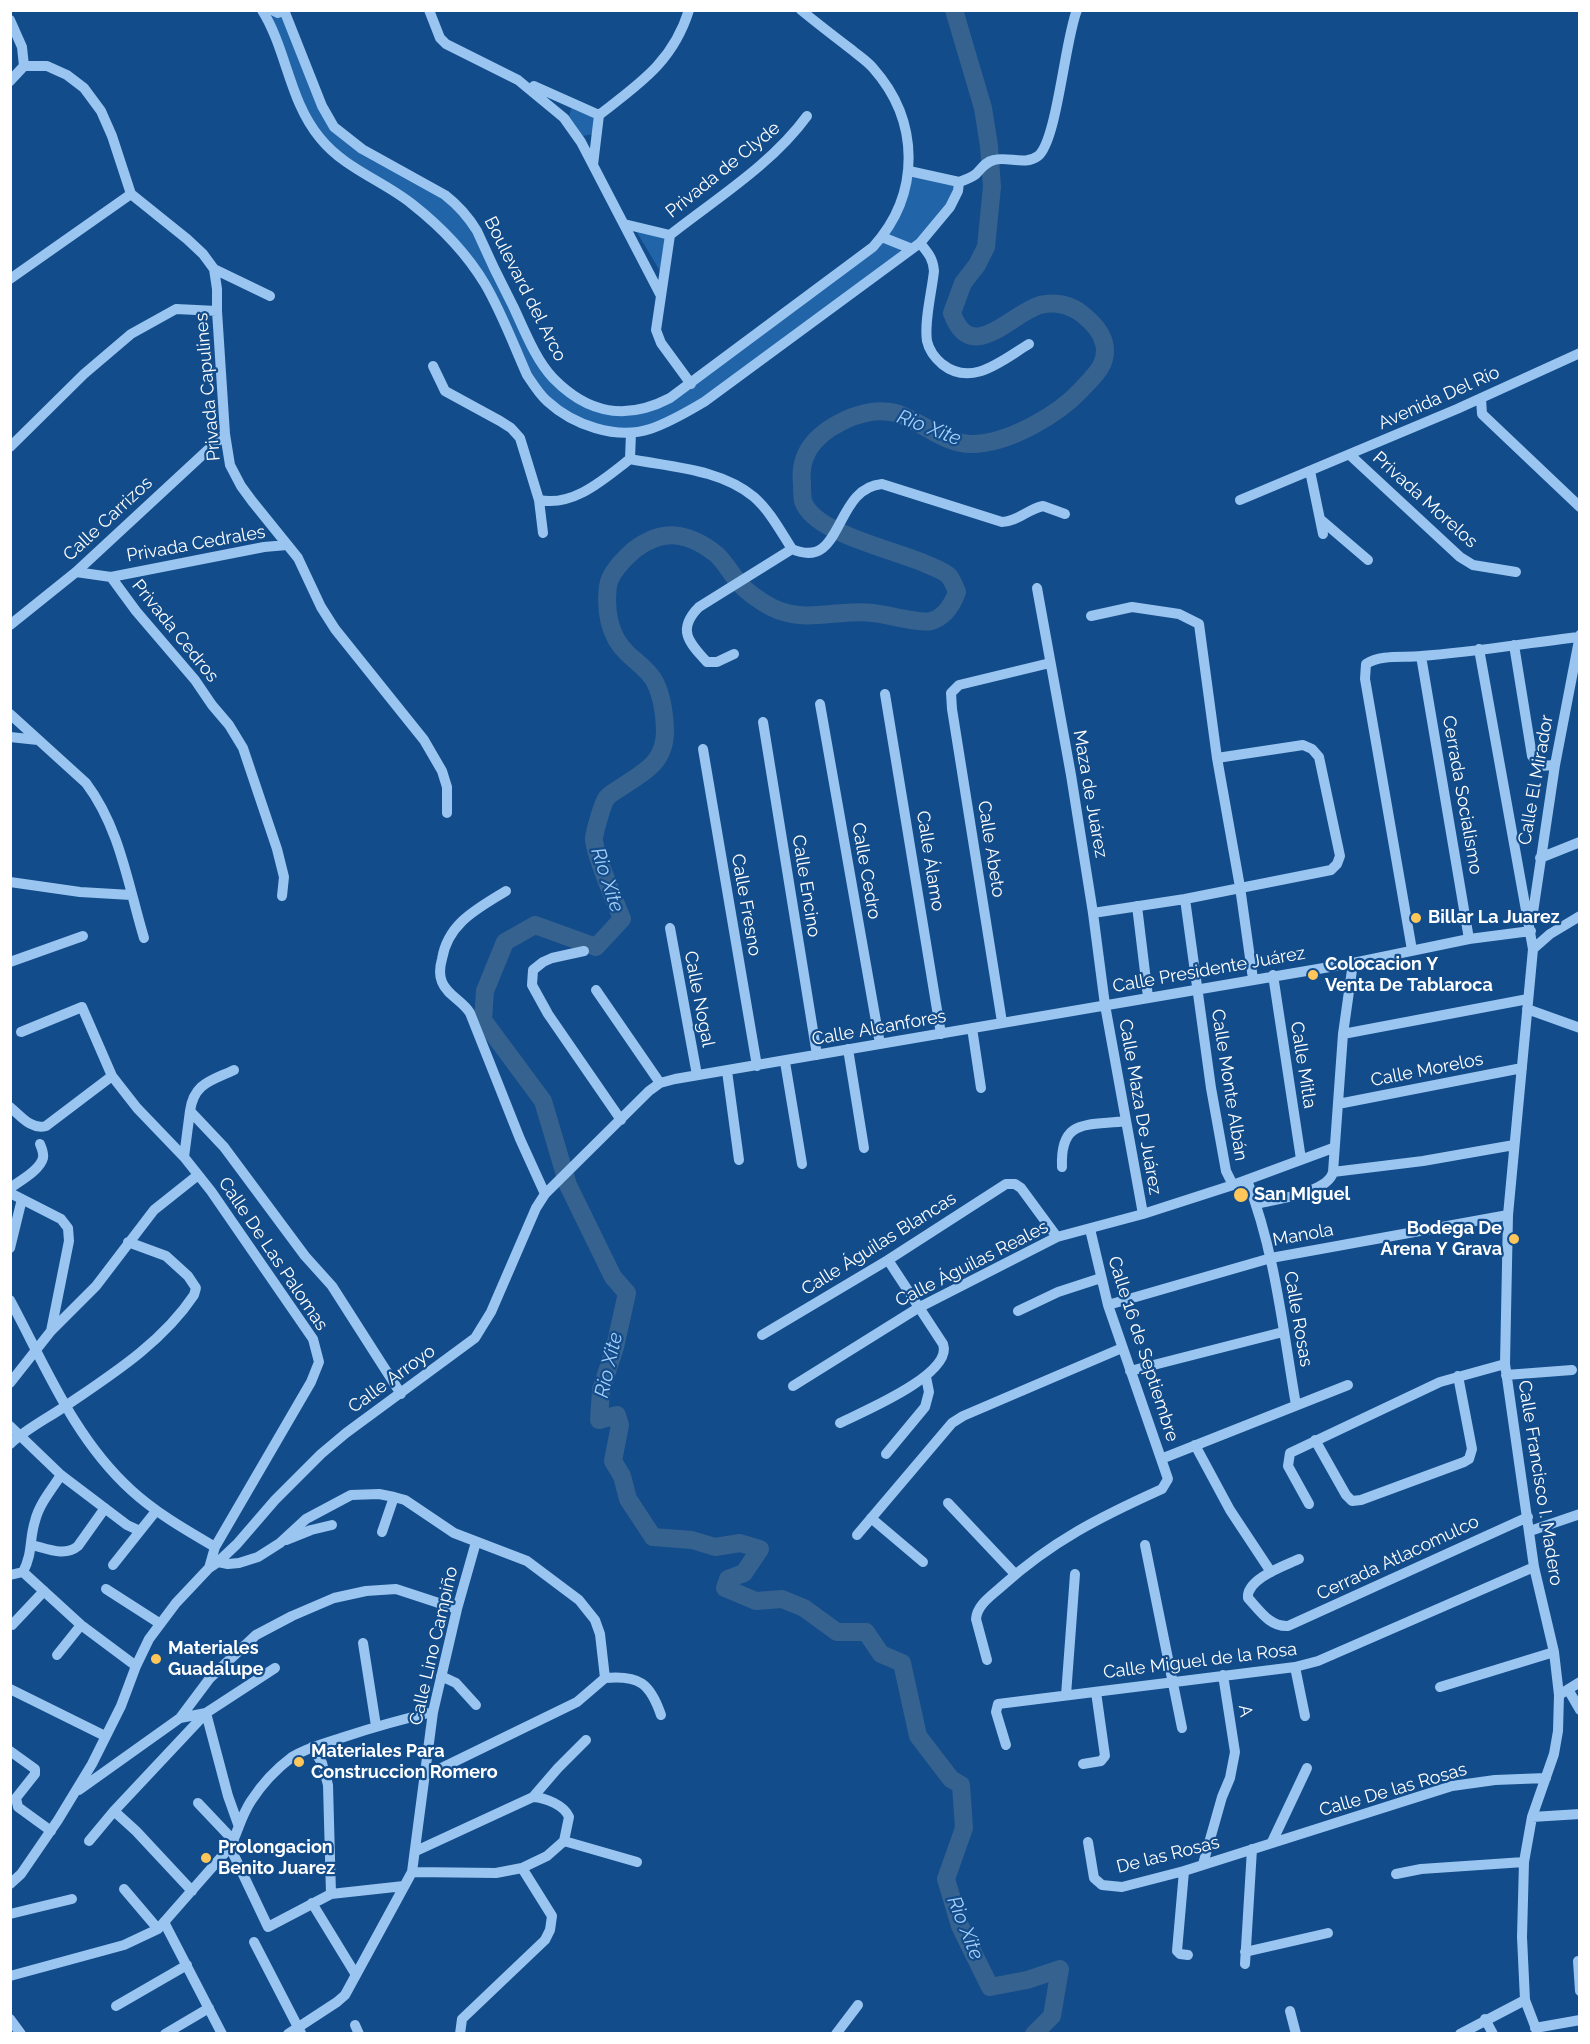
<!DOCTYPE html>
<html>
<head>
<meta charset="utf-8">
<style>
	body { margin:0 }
	#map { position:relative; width:1590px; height:2044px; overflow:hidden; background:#134c8a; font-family:Raleway,sans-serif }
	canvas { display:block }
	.frame { position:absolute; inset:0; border:12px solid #fff; pointer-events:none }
</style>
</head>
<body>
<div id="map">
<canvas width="1590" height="2044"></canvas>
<div class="frame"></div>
</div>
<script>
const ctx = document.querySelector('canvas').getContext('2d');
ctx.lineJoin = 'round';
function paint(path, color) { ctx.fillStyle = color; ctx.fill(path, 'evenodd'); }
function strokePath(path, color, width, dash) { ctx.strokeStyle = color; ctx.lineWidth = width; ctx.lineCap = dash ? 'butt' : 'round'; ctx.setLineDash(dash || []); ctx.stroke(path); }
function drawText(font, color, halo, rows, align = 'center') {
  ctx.font = font + ' Raleway,sans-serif'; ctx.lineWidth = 4.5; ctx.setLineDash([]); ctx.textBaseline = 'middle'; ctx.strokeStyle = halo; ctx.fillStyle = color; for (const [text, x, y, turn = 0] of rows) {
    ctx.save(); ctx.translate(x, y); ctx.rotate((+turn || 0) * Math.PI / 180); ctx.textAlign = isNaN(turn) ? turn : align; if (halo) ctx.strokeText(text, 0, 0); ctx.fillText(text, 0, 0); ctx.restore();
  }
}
paint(new Path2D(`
	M262,11H284L334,127L456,204L552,377L595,407L655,406L882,237L909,171L959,182L934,227L704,402L649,429L595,428L546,400L486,286L451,240L318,137Z
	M575,106L594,115L593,134L583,136L569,117L571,109Z
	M635,229L665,238L660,271Z`), '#2164a8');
strokePath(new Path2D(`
	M954,10L983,108L989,146L992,187L986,247L977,265L963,283L952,313C971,366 1010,314 1040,305C1055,301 1071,305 1082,314C1091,321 1101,331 1104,343C1109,363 1095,375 1082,389C1058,415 1008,444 971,444C944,444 921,421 896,413C880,409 867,412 852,417C823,429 798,448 802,483C802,488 802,495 803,501C814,535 902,551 933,567C938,569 945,572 949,576C952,580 955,587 957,592C953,603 945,617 931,621C920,624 886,614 873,613C837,608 806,625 771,607C760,601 747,592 738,582C731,573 724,561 716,554C688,532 663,528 634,550C624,559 610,572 608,586C605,610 609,636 627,653C636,662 649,670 655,682C662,696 665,716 665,731C665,763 644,772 620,788C616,791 609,794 606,799C602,805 595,831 594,838C593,850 616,904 622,919L596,947L535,925L505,942L485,991L483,1020L543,1101L568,1185L613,1277L627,1293L615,1347L601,1390L599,1420L617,1415L620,1425L613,1461L622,1476L628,1499L653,1537L692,1540L715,1547L740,1543L760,1549L744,1573L728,1579L725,1588L756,1601L782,1599L804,1608L837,1632H866L881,1654L902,1663L918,1736L951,1779L961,1785L964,1828L946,1879L960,1926L990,1987L1027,1980L1060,1969L1052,2016L1034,2034`), '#366290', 18);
strokePath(new Path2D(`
	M262,10C287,50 289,101 320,138C345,169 382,180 412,204C440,226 467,254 485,284C502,313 514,346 527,375C533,384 539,394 547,401C573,425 616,440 650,429C669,423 687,412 704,402L920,243L950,207L958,191L959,182
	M272,10L278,13L285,10
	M284,10L322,106L334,127L362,149L445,195C459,206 468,216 477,231C488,256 500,281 513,306C524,329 535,359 553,378C588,414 626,421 670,398L873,247C921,194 920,121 873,68C867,61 859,56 852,50C835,37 818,24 801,10
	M429,10L440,38L446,44L518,80L564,118L581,142L660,294
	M10,20L22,47L24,66
	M24,66H47L67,75L84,88L101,111L112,136L131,194L187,239L203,254L214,269L217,289V311L225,434L230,465L241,486L252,501L298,558L321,607L335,629L424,740L442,771L447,787V813
	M10,81L24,66
	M534,86L599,115C639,84 673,62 689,10
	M593,165L599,115
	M909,171L959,182
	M959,182C965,180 971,178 976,174C982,168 985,162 994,160C1008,156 1025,166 1038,156C1057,141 1065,39 1077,10
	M624,224L670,235
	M882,237L912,249
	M920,243C928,253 933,258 934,271C932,291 924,321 927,341C929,350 935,358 942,364C972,388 1002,360 1029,344
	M214,269L270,296
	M10,279L131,194
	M433,366L445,391L500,421L511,428L520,438L539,500L543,533
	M691,384L661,343L656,330L670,235C717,198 772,164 807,116
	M1481,398L1482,414L1580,507
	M10,447L84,374L131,334L176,309L217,311
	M1350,455L1460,557L1473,565L1516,572
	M630,459C671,467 721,469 754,497C770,511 781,532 792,549
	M1310,471L1323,534
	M539,500C574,507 604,479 630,459L631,433
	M1240,500L1457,409L1580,353
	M1320,519L1368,560
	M76,572L111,577L136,611L195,680L212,705L229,725L243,748L277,849L284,877L282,896
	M111,577L264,547L287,545
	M1037,588L1071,775L1093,913L1105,1005L1143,1214
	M1091,616L1132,607L1179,614L1199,624L1217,758L1240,887L1253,979
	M10,625L76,572L225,434
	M1514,645L1532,756L1539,766L1555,765
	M1479,649L1533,949L1508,1215L1505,1364L1534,1567L1554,1652L1559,1695L1558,1731L1554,1754L1532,1817L1524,1862L1522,1937L1525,2000L1538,2034
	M734,654L717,662H707C688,642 677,629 699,607L792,549C844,572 833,488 882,484L1002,522C1017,522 1028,509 1043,506L1065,514
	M1421,656L1469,939
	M885,694L941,1034
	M820,704L880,1044
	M10,714L86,783C120,828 128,885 144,938
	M763,722L817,1055
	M10,737L38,740
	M703,749L757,1066
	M1540,858L1580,842
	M10,882L80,892L131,895
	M506,891C477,909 448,923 442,959C440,966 439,975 442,982C447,995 463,1001 470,1013L520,1139L545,1194
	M1185,899L1211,1088L1226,1171L1233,1185
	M1137,906L1148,997
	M1093,913L1185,899L1331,870L1337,864L1340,856L1319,757L1312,749L1303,745L1217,758
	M1532,919L1555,765L1580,635
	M670,928L697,1075
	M1533,949L1550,934L1580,916
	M1412,950L1365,679L1366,664C1382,654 1403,658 1421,656C1474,652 1527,643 1579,637
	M584,951L552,958L543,962L533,970L532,985L548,1014L621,1120
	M10,962L83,936
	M1273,975L1301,1159
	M596,990L660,1083
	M1527,1009L1580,1028
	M1002,1022L952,709L951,693L959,685L1050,663
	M972,1028L981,1088
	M21,1032L82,1007L112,1076L137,1108L184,1157L211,1191L313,1339L319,1362L311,1382L215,1547L209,1568
	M1343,1034L1528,999
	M848,1049L864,1148
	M785,1062L802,1164
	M727,1071L739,1160
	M1338,1104L1522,1068
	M10,1107C21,1116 31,1130 46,1126L112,1076
	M190,1111C194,1083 211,1081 234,1070
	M184,1157L190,1111L224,1147L305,1256L332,1286L401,1394
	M1062,1167C1060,1118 1087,1126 1126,1121
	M1333,1172L1343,1034L1353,963
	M1247,1180C1275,1251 1283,1330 1296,1405
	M10,1188C20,1181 40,1170 43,1158C44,1153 42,1149 40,1144
	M10,1193L61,1219L68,1228L69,1241L51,1331
	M1257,1204C1276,1199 1328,1193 1333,1172L1423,1161L1514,1145
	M10,1248L22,1199
	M10,1300C46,1367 74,1438 131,1490C156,1513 186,1530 215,1547
	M1108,1305L1271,1258L1508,1215
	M1018,1311L1058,1292L1101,1278
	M762,1335L888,1260L1006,1184H1015L1021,1188L1057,1237
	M1130,1371L1283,1332
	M1506,1375L1572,1370
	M10,1383L51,1331L96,1286L154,1210L198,1175
	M793,1386L918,1308L1057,1237L1143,1214L1233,1185L1333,1148
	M840,1423C862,1412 954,1374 943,1344L888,1260
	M10,1426L61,1475L127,1525L140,1531L156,1511
	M1315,1440L1346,1495L1352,1501L1361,1500L1464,1462L1469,1459L1472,1449L1458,1376
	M10,1444C26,1429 46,1419 64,1407C111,1375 162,1343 194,1295L196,1288L188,1276L166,1256L128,1242
	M1195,1445L1230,1510L1271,1572
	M886,1454L925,1407L929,1392L926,1377
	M1161,1459L1348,1385
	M948,1503L1015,1574
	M1309,1504L1288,1466L1290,1453L1440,1382L1505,1364
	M871,1518L923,1562
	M1530,1531L1580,1514
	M382,1532L394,1497
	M857,1535L952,1423L963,1416L1122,1348
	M286,1540L311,1530L332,1525
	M32,1545C48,1549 65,1557 78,1546L105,1508
	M1145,1545L1182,1728
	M1299,1559C1284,1566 1246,1579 1248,1598C1260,1611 1270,1627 1288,1626L1528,1517
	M218,1562L228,1564L239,1563L258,1557L280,1543L306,1519L351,1495L379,1494L394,1497L405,1500L454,1533L527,1561L579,1600L595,1620L600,1634L605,1678C639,1675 650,1683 661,1715
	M113,1565L140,1531
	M23,1572L81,1625L136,1666
	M10,1575L23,1572C33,1553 29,1540 35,1521C39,1504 52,1489 61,1475
	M106,1589L159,1623
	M12,1625L44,1591
	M363,1643L376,1726
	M57,1655L81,1625
	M987,1660L976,1619C977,1605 991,1596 1001,1587C1052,1541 1100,1517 1162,1489L1168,1479L1108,1305L1090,1229
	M1295,1667L1305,1716
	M441,1676L456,1683L476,1705
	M1440,1687L1554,1652
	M10,1689L105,1736
	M1569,1691L1580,1710
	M1066,1695L1075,1574
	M1559,1695L1580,1682
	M180,1718L206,1713L228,1796L238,1824
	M1006,1745L996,1712L998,1704L1295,1667L1318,1661L1534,1567
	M312,1747L322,1763L328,1785L331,1894
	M10,1751L35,1769V1774L16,1798L18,1807L51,1831
	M1083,1764L1101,1761L1105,1756L1096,1692
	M425,1776L577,1702L605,1678
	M79,1790L180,1718L210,1678L256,1635L292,1616L334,1598L366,1591L396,1589L457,1609
	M533,1797L558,1768L586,1740
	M198,1803L234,1841
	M114,1811L136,1831L192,1891
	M1532,1817L1580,1814
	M89,1841L114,1811L206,1713L275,1668
	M564,1841L637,1862
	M1088,1842L1094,1878L1102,1885L1122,1887L1184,1871L1452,1786L1495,1780L1546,1778
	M1272,1842L1307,1768
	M230,1847L268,1927L331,1894L404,1886
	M1203,1864L1222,1797L1230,1778L1235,1752L1223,1675
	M1184,1871L1177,1951L1180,1954L1188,1955
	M412,1872L496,1873L522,1868L547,1856L564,1841L569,1817C564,1805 546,1798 533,1797L416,1851
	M1396,1874L1421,1869L1524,1862
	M10,1884L21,1874L58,1820L92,1764L121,1706L136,1666L149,1639L176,1603L209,1568L218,1562L237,1544L275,1500L321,1454L346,1433L475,1338L491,1312L536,1208L545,1194L649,1091L660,1083L675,1079L1353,963L1469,939L1531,931
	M124,1889L158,1929
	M312,1903L356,1975
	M10,1914L72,1899
	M164,1922L222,2034
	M254,1942L301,2033
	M1245,1952L1328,1933
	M1578,1961L1580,1991
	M1245,1964L1252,1849
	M10,1976L124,1945L158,1929L230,1847C238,1832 241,1816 251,1801C262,1784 276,1769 292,1757C308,1747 326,1743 344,1737C374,1727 403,1719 433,1712
	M116,2006L187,1965
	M1290,2011L1296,2034
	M10,2019L21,2034
	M1485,2019L1493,2034
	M355,2025L359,2034
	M1535,2028L1580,2020
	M165,2034L209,2008
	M288,2034L337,2002L345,1995L412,1872L433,1712L457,1609L476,1542
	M460,2034L462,2019L545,1940L550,1930L552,1916L522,1868
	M836,2034L858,2005
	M1460,2034L1525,2000`), '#9ac5f0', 10);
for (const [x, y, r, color] of [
	[1416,918,6,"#ffc759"],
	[1313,975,6,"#ffc759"],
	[1241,1195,8,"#ffc759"],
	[1514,1239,6,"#ffc759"],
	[156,1659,6,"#ffc759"],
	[299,1762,6,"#ffc759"],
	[206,1858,6,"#ffc759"]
]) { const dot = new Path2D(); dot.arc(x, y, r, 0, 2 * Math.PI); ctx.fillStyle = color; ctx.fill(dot); strokePath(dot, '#134c8a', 2); }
drawText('18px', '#fff', '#134c8a', [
	["Privada de Clyde",723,170,-39],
	["Boulevard del Arco",525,289,63],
	["Privada Capulines",208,387,-95],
	["Avenida Del Río",1439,398,-24],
	["Privada Morelos",1425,500,42],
	["Calle Carrizos",108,519,-43],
	["Privada Cedrales",196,544,-10],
	["Privada Cedros",175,631,51],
	["Calle El Mirador",1536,780,-80],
	["Maza de Juárez",1090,794,80],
	["Cerrada Socialismo",1462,795,80],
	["Calle Abeto",991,849,81],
	["Calle Álamo",930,861,81],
	["Calle Cedro",866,871,80],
	["Calle Encino",806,886,81],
	["Calle Fresno",746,905,80],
	["Calle Presidente Juárez",1209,970,-10],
	["Calle Nogal",699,999,79],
	["Calle Alcanfores",879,1028,-10],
	["Calle Mitla",1303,1065,81],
	["Calle Morelos",1427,1070,-11],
	["Calle Monte Albán",1229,1085,81],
	["Calle Maza De Juárez",1140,1107,80],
	["Manola",1303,1235,-10],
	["Calle Águilas Blancas",879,1244,-32],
	["Calle De Las Palomas",273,1254,56],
	["Calle Águilas Reales",972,1264,-27],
	["Calle Rosas",1298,1319,80],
	["Calle 16 de Septiembre",1143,1349,72],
	["Calle Arroyo",392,1379,-36],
	["Calle Francisco I. Madero",1540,1483,81],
	["Cerrada Atlacomulco",1398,1558,-25],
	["Calle Lino Campiño",434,1646,-77],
	["Calle Miguel de la Rosa",1200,1661,-7],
	["A",1245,1711,81],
	["Calle De las Rosas",1393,1790,-16],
	["De las Rosas",1168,1855,-14]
]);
drawText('bold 18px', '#fff', '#134c8a', [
	["Billar La Juarez",1428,918],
	["Colocacion Y",1325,965],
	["Venta De Tablaroca",1325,986],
	["San MIguel",1254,1195],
	["Bodega De",1502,1229,"right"],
	["Arena Y Grava",1502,1250,"right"],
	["Materiales",168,1649],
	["Guadalupe",168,1670],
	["Materiales Para",311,1752],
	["Construccion Romero",311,1773],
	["Prolongacion",218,1848],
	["Benito Juarez",218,1869]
], 'left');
drawText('italic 20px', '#a5cff8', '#134c8a', [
	["Rio Xite",929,428,21],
	["Rio Xite",607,880,72],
	["Rio Xite",609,1365,-77],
	["Rio Xite",965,1928,68]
]);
</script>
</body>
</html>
